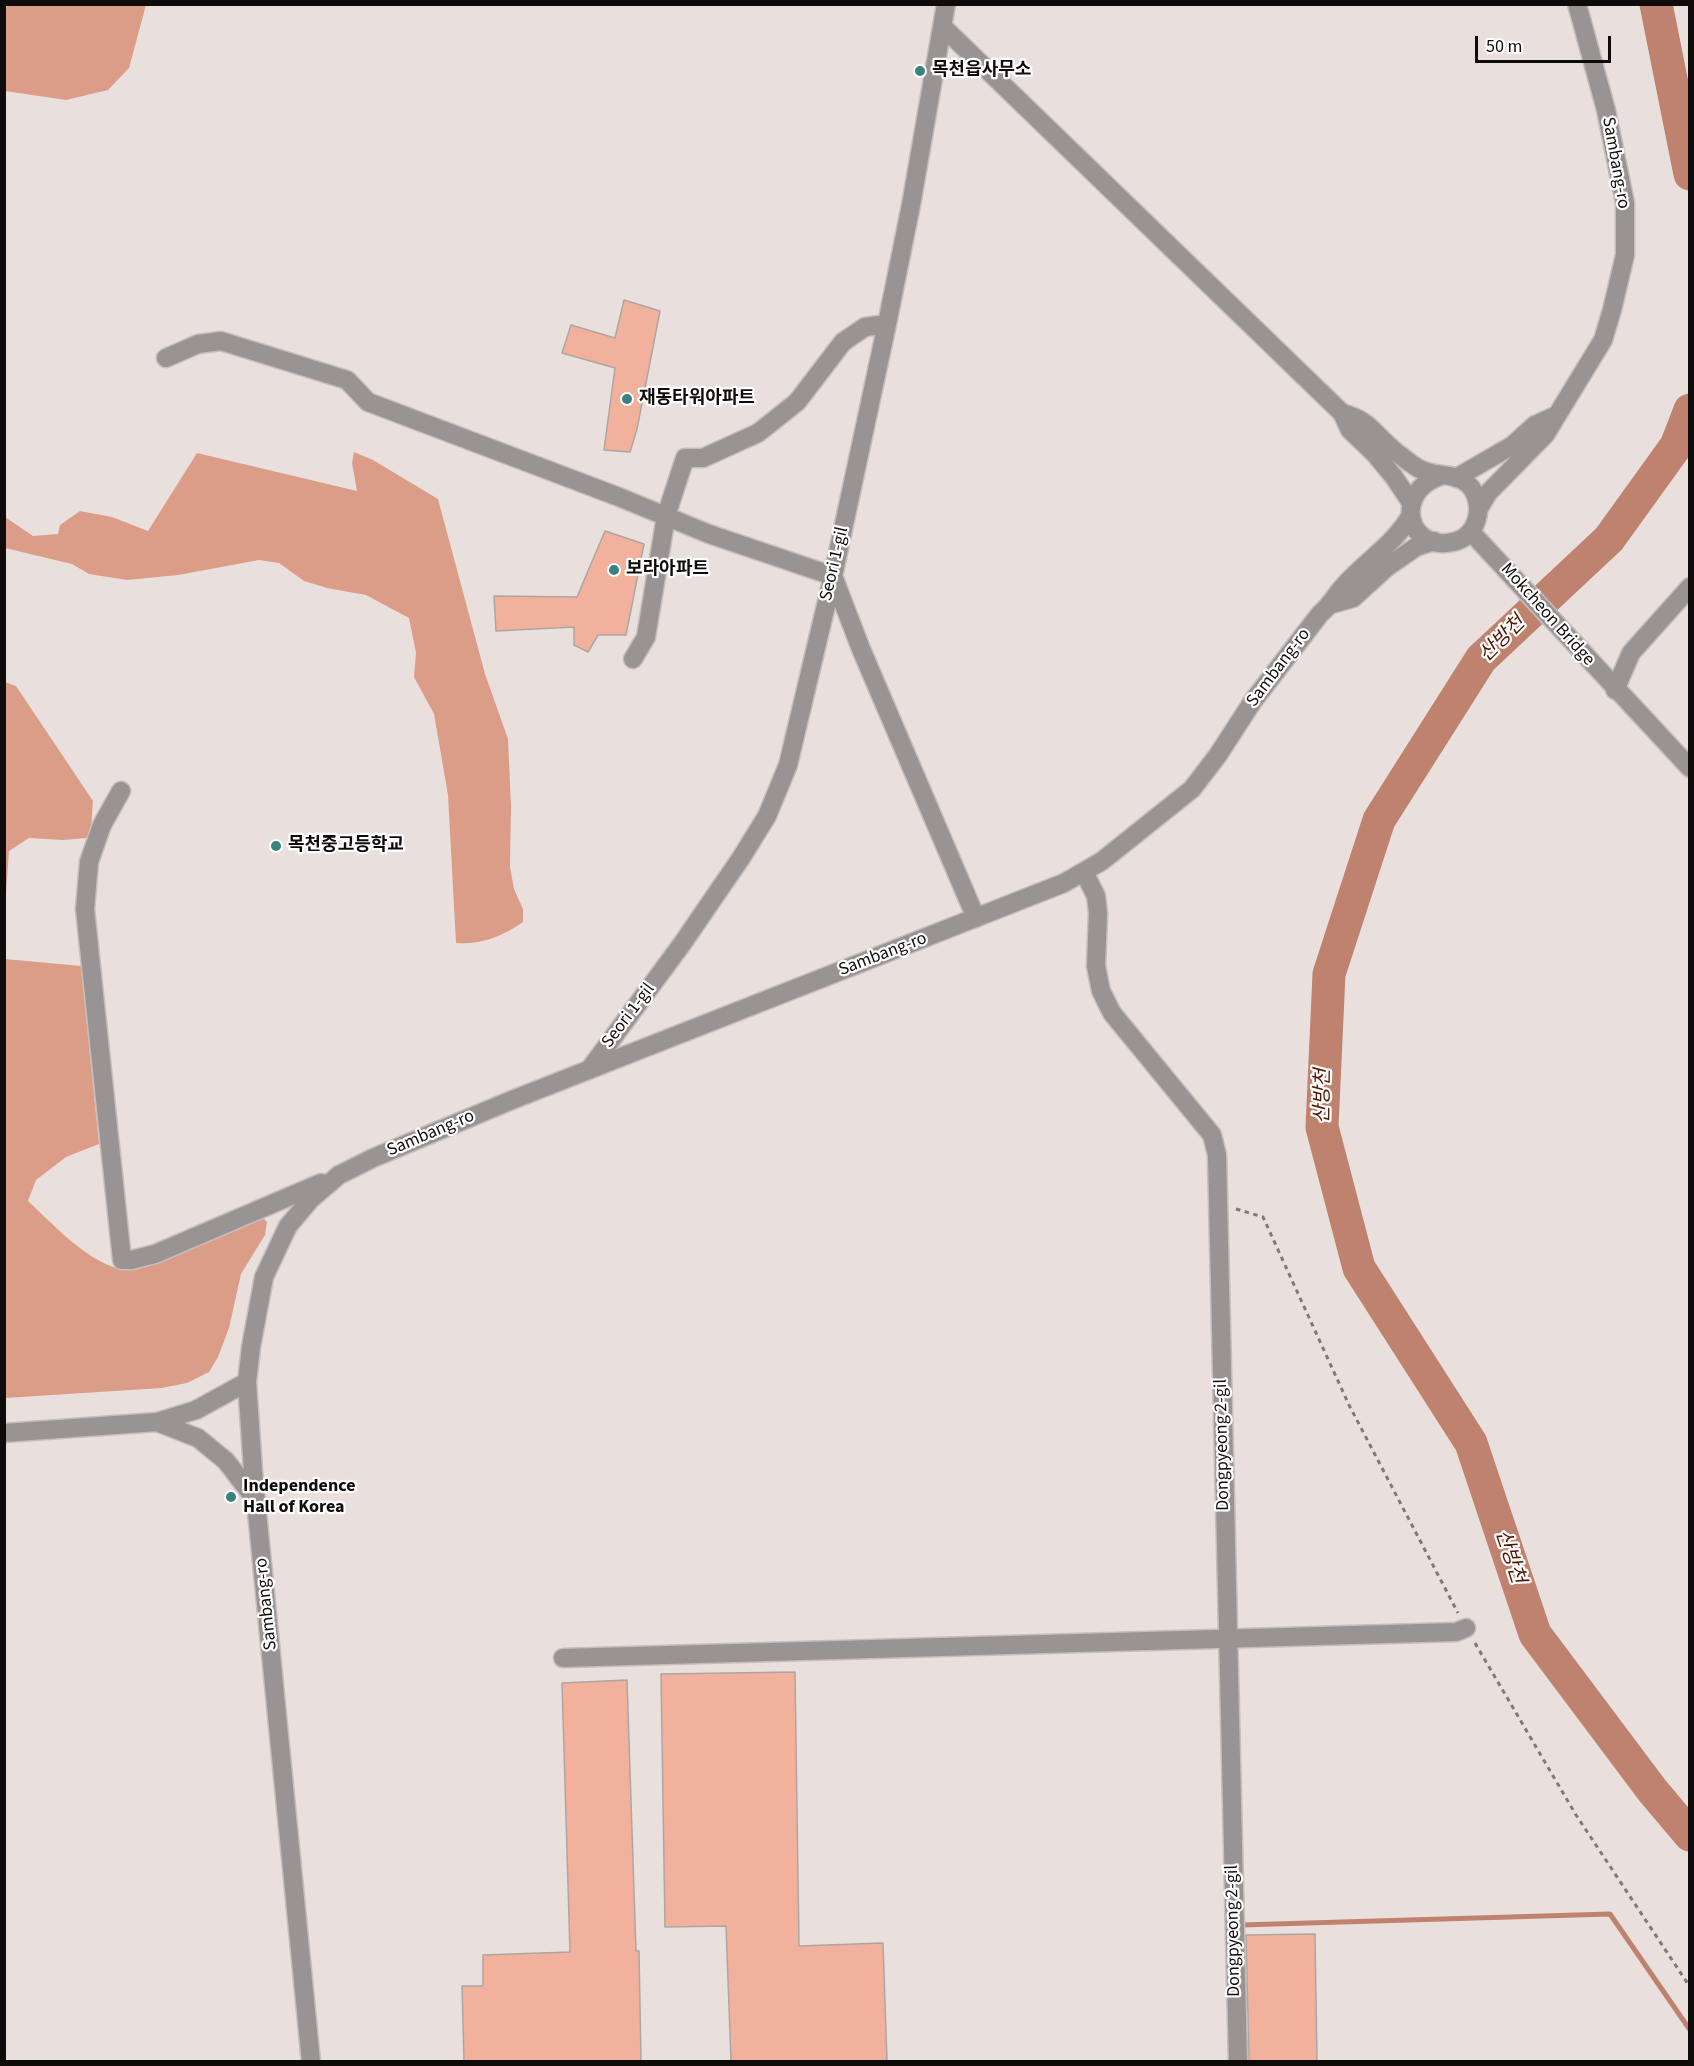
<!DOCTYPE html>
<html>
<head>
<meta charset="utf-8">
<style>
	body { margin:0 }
	#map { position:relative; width:1694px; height:2066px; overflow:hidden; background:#e9e0dd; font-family:"Source Sans 3",sans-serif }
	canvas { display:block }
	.frame { position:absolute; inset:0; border:6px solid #0e0b0a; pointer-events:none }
	.scale { position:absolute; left:1475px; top:36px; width:136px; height:27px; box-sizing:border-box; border:3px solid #0e0b0a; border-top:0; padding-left:8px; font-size:18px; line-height:21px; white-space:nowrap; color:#0e0b0a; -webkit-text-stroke:4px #fff; paint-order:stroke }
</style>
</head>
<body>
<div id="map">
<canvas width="1694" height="2066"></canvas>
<div class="frame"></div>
<div class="scale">50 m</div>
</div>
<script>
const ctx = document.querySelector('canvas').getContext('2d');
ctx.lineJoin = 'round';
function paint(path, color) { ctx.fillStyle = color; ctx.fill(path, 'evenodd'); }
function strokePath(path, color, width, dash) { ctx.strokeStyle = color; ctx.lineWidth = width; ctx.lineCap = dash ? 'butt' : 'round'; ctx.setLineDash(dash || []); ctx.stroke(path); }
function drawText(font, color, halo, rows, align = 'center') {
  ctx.font = font + ' "Source Sans 3","Noto Sans KR",sans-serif'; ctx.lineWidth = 4.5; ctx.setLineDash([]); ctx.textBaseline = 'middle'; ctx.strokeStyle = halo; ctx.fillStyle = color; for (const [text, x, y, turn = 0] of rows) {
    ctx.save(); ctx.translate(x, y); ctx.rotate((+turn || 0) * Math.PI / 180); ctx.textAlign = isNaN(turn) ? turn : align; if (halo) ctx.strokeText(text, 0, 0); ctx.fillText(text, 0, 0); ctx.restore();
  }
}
paint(new Path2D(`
	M5,4H146V5L129,68L108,90L66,100L5,91Z
	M354,452L373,460L438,499L485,674L508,739L511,806L510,867L514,889L523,909V922C503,936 481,945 456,943L448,795L434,714L414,677L416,653L409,618L366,595L327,588L304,581L279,563L259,560L178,575L127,580L89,574L72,564L5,548V517L33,536L58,534L60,525L80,511L112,517L148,531L197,453L357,491L352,463Z
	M5,682L16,686L93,801L91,829L87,838L63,840L29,838L9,851L5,907Z
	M5,959L81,966L99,1144L66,1157L36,1180L28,1201C54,1225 85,1260 120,1269C143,1276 235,1228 261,1216L267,1222L265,1235L241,1274L229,1328L218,1357L209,1372L187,1383L162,1388L5,1398Z`), '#dc9d88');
strokePath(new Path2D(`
	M1241,1925L1610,1914L1690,2030`), '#bf826e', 5);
strokePath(new Path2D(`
	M1656,4L1690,174
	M1690,410L1676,446L1609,539L1481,659L1379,820L1329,974L1322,1127L1359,1268L1471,1443L1535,1634L1652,1790L1690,1835`), '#bf826e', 33);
const building = new Path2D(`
	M624,300L660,311L637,429L630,452L604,450L615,368L562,353L571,325L615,338Z
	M605,531L644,544L626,635H598L588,652L574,645V627L496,631L494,596L577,597Z
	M795,1672L799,1946L883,1943L887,2061H731L726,1926L665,1927L661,1674Z
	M627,1680L636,1951H639L641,2061H464L462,1986H483V1955L570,1952L562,1683Z
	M1315,1934L1317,2061H1249L1246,1935Z`);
paint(building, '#f2b19c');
strokePath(building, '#aea5a2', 1.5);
const minor = new Path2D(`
	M943,27L1342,413C1349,415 1357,418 1363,422C1372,428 1379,437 1387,444C1395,452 1406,460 1416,467C1433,478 1450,472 1464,481C1487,496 1481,537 1453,542C1408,552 1392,493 1440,476
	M166,358L198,344L221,341L347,380L368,402L619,497L709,534L833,576L861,649L976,918
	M1342,413L1350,430L1375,454L1394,477L1412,504
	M1456,478L1513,445L1535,425L1555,416
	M1478,510L1488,493L1545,435L1603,340L1612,310L1625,255V203L1606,110L1577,4
	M1471,532L1690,768
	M1332,604L1353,598L1387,567L1416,547L1434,541
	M633,659L646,637L666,516L685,458H703L758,433L797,402L843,342L865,327L887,324
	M1615,690L1631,653L1690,587
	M121,791L102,825L89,862L85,909L122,1260H131L155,1254L321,1183
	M1084,872L1096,896L1098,913L1096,966L1101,991L1112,1013L1212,1135L1217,1155L1238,2062
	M589,1070L682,944L741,858L767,816L788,765L833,576L887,324L911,205L946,4
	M157,1422L196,1410L247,1382
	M4,1433L157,1422L198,1438L226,1461L256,1500
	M563,1658L1456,1632L1466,1628
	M311,2062L253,1471L247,1382L251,1347L264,1277L288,1226L311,1199L339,1175L373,1158L512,1100L1064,883L1102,861L1192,789L1218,755L1253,701L1320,614C1332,604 1333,598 1342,588C1364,562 1394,545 1411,515`);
strokePath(minor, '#c6bebb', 21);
strokePath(new Path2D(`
	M1236,1209L1263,1217L1349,1405L1458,1613
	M1475,1643L1576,1815L1690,1987`), '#7f7977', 3, [4.5, 4.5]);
strokePath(minor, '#999493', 18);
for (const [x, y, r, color] of [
	[920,71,6,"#3a827c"],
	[627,399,6,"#3a827c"],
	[614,570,6,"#3a827c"],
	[276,846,6,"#3a827c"],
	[231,1497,6,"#3a827c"]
]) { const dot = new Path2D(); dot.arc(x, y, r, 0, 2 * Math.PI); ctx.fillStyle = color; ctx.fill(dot); strokePath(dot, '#fff', 2); }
drawText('bold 18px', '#0e0b0a', '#fff', [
	["목천읍사무소",932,71],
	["재동타워아파트",639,399],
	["보라아파트",626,570],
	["목천중고등학교",288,846],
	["Independence",243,1487],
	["Hall of Korea",243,1508]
], 'left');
drawText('18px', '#0e0b0a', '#fff', [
	["Sambang-ro",1615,163,80],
	["Seori 1-gil",835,564,-77],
	["Mokcheon Bridge",1547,615,48],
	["Sambang-ro",1279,668,-53],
	["Sambang-ro",883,955,-21],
	["Seori 1-gil",629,1016,-53],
	["Sambang-ro",431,1134,-23],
	["Dongpyeong 2-gil",1223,1445,-91],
	["Sambang-ro",267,1604,-96],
	["Dongpyeong 2-gil",1234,1931,-91]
]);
drawText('italic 20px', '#501704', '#fff', [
	["산방천",1503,640,-45],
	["산방천",1324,1096,-89],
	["산방천",1509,1557,72]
]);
</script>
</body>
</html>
